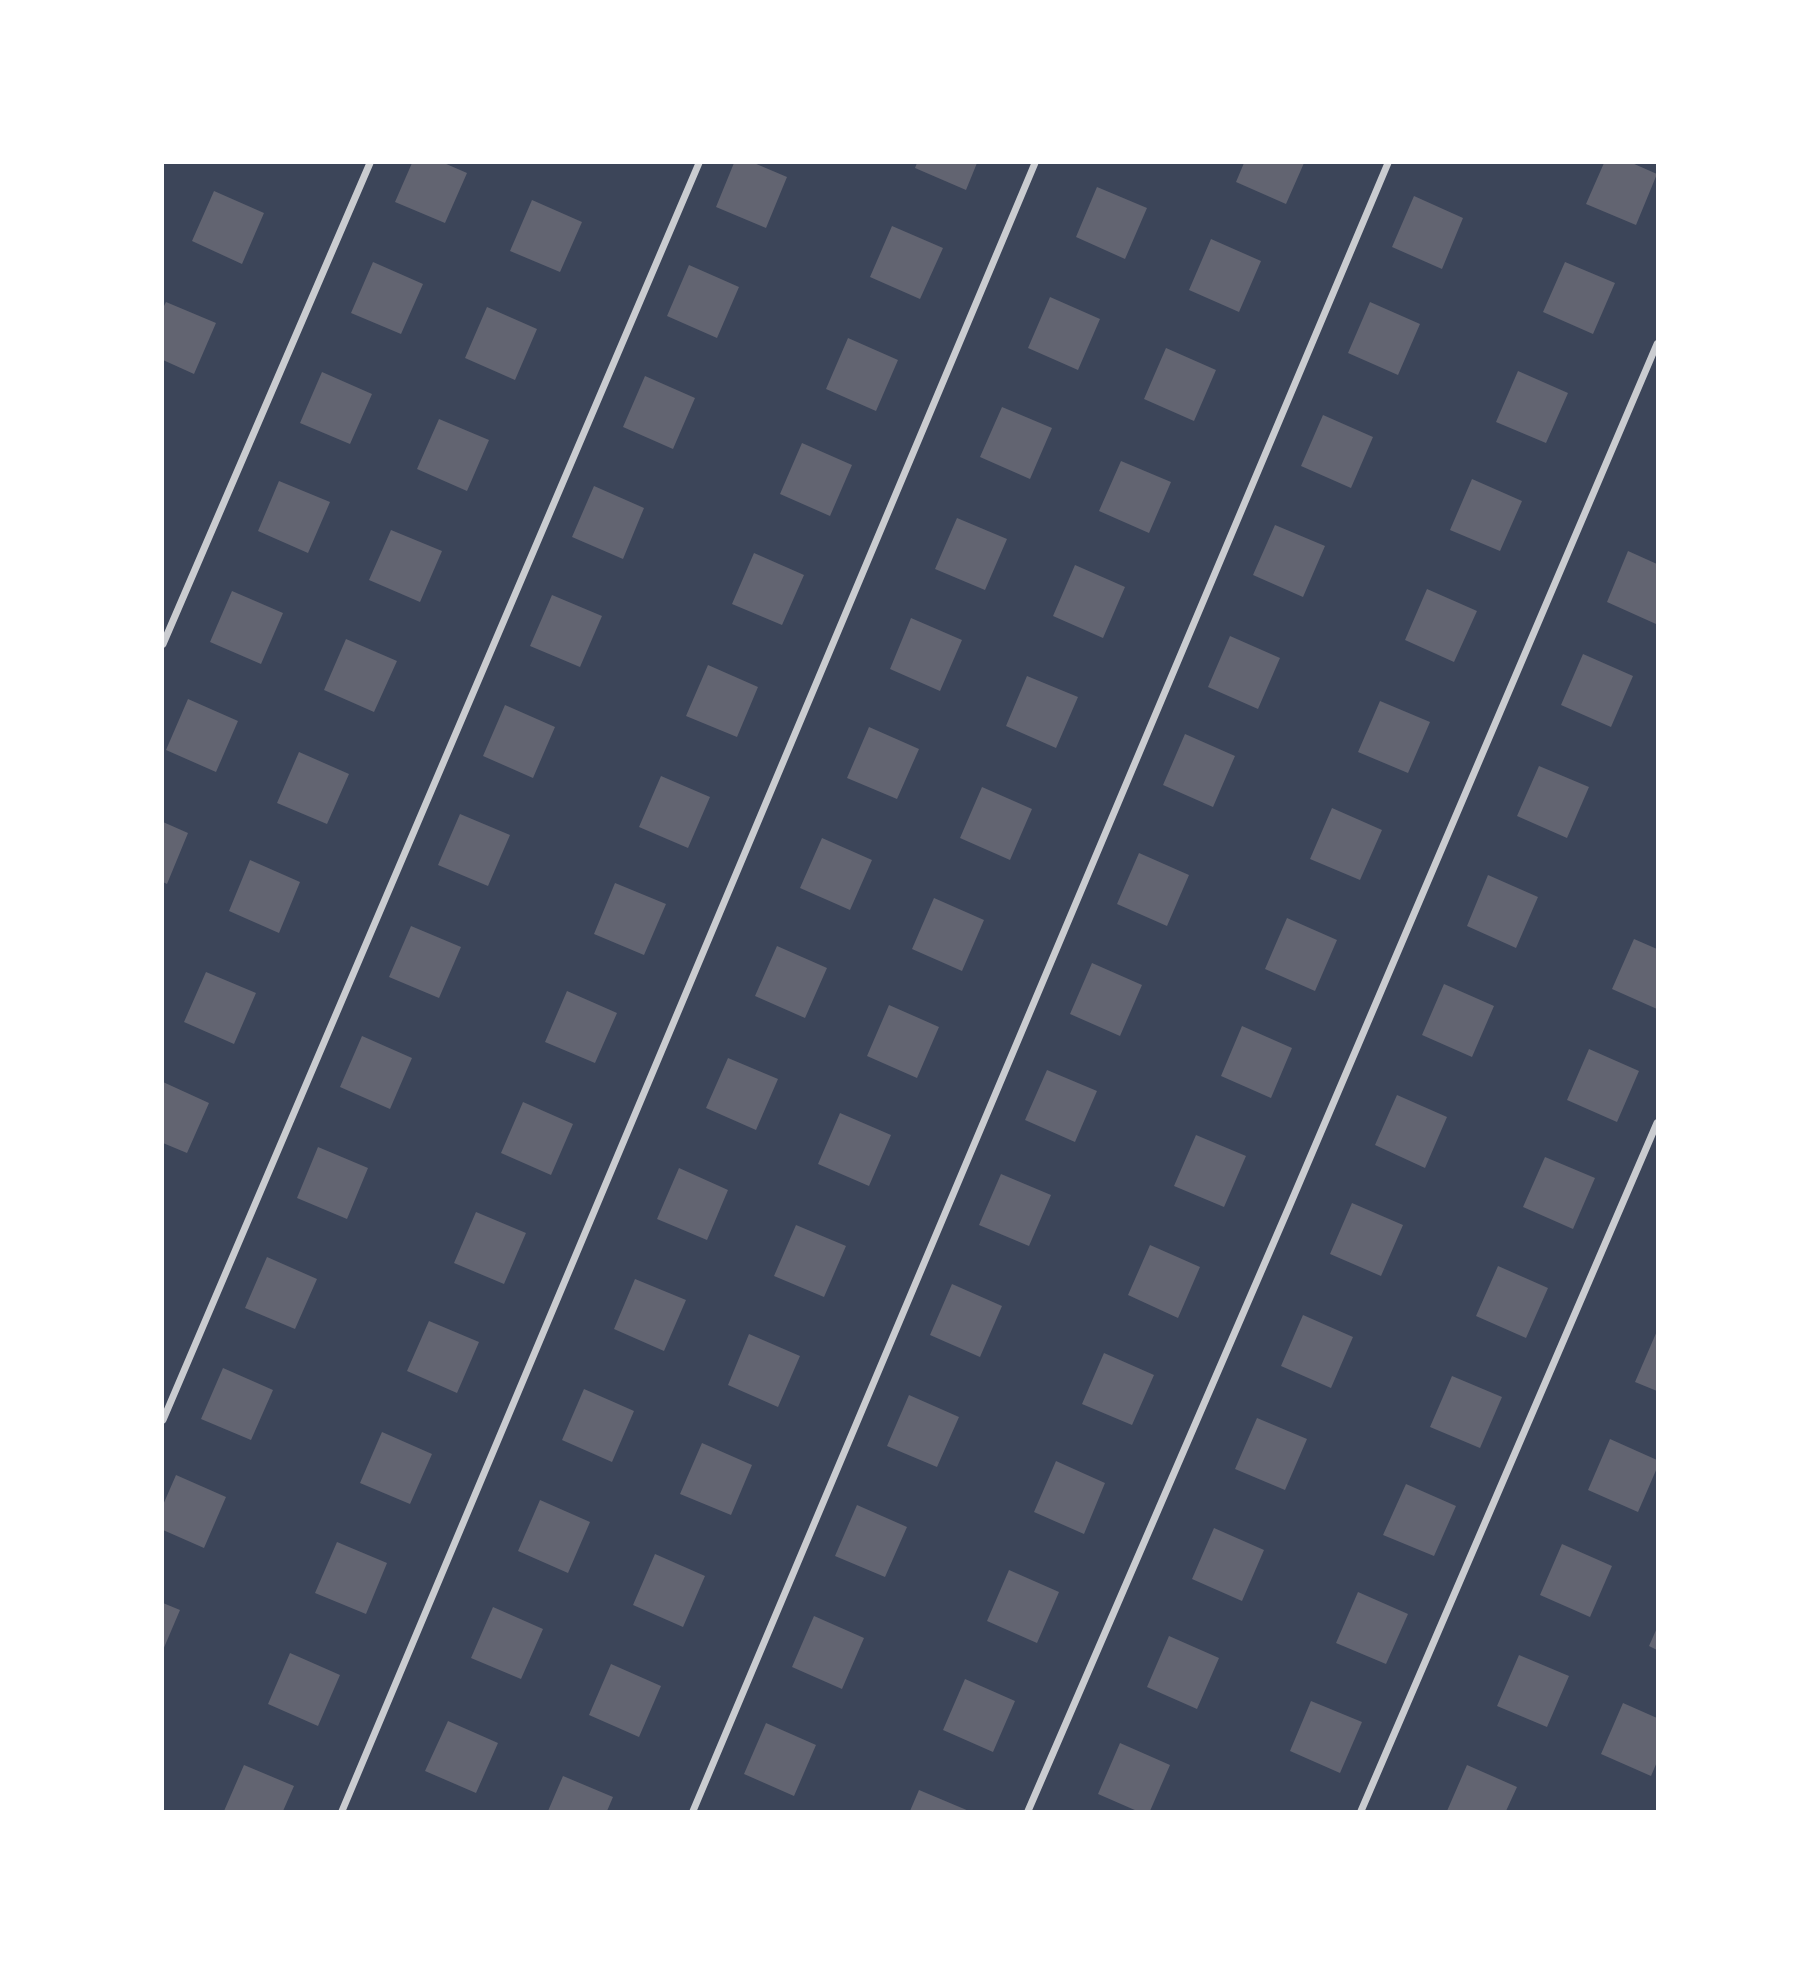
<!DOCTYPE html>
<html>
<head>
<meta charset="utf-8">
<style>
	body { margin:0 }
	#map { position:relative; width:1820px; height:1974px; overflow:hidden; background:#2d3142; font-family:"Sofia Sans Condensed",sans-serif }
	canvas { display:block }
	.frame { position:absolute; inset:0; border:164px solid #fff; pointer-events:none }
</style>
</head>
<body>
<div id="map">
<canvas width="1820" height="1974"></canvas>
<div class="frame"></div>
</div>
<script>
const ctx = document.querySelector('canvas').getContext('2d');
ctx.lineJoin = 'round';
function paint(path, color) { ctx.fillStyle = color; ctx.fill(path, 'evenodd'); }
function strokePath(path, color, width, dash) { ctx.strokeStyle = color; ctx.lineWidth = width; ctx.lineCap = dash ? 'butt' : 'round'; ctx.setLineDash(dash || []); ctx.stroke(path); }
paint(new Path2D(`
	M163,163H1657V1811H163Z`), '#3c4559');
paint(new Path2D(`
	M412,163H444L467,173L445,223L395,202Z
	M734,163H754L787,177L766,228L716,207Z
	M917,163H977L966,190L915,168Z
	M1244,163H1304L1286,204L1236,182Z
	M1604,163H1632L1657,174L1636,225L1586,204Z
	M1097,187L1147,208L1125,259L1076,237Z
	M214,191L264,213L242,264L192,241Z
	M1414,196L1463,218L1442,269L1392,247Z
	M532,200L582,222L560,272L510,251Z
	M892,226L943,248L920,299L870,277Z
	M1211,239L1261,261L1239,312L1189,290Z
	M373,262L423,284L401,334L351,313Z
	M1565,262L1615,283L1593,334L1543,312Z
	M689,265L739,287L717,338L667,316Z
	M1050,297L1100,319L1078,370L1028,348Z
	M166,302L216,323L194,374L163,360V308Z
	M1370,302L1420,324L1398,375L1348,353Z
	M487,307L537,329L515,380L465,358Z
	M848,338L898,360L876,411L826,389Z
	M1166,348L1216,370L1194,421L1144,399Z
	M1518,371L1568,393L1546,443L1496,422Z
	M322,372L372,394L350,444L300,423Z
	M645,376L695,398L673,449L623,427Z
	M1002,407L1052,428L1030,479L980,457Z
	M1323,415L1373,437L1351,488L1301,466Z
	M439,419L489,440L467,491L417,469Z
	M802,443L852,465L830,516L780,494Z
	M1121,461L1171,482L1149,533L1099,511Z
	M1472,479L1522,501L1500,551L1450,530Z
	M279,481L330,502L308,553L258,531Z
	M594,486L644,508L623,559L572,537Z
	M957,518L1007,539L985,590L935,569Z
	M1275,525L1325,546L1303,597L1253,575Z
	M391,530L442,551L420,602L369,580Z
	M1628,551L1657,564L1656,624L1607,602Z
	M754,553L804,575L782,625L732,604Z
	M1075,565L1125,587L1103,638L1053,616Z
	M1427,589L1477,611L1454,662L1405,640Z
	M232,591L283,613L261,664L210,642Z
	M552,595L602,616L580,667L530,646Z
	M911,618L962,640L940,691L890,669Z
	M1230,636L1280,658L1258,709L1208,687Z
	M346,639L397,661L374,712L324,690Z
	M1583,654L1633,676L1611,727L1561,705Z
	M708,665L758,687L737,737L686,716Z
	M1027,676L1078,697L1056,748L1006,726Z
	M188,699L238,721L216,772L166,750Z
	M1380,701L1430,722L1408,773L1358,752Z
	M505,705L555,727L533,778L483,756Z
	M869,727L919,749L897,799L847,778Z
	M1185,734L1235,756L1213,807L1163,785Z
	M299,752L349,774L327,824L277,803Z
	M1539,766L1589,787L1567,838L1517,816Z
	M661,776L710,797L688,848L639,827Z
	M982,787L1032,809L1010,860L960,838Z
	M1332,808L1382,830L1360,880L1310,859Z
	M460,814L510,835L488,886L438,865Z
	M163,822L188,833L167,884L163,882Z
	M822,838L872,860L850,910L800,888Z
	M1139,853L1189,875L1167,926L1117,904Z
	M250,860L300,882L279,933L229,911Z
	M1488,875L1538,897L1516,948L1467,926Z
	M615,883L666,904L644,955L594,934Z
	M934,898L984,920L962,971L912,949Z
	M1287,918L1337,940L1315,991L1265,969Z
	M411,926L461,947L439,998L389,977Z
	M1634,939L1657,949V1009L1612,989Z
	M777,946L827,968L805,1018L755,996Z
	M1092,963L1142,985L1120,1036L1070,1014Z
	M206,972L256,993L234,1044L184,1022Z
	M1444,984L1494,1006L1472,1057L1422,1035Z
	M567,991L617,1013L595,1063L545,1042Z
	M889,1005L939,1027L917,1078L867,1056Z
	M1242,1026L1292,1048L1271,1098L1221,1076Z
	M362,1036L412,1058L390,1109L340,1087Z
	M1589,1049L1639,1071L1617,1122L1567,1100Z
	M728,1058L778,1079L756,1130L706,1108Z
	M1047,1070L1097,1091L1075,1142L1025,1120Z
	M163,1082L209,1103L187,1153L163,1143Z
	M1397,1095L1447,1117L1425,1168L1375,1145Z
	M523,1102L573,1124L551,1175L501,1153Z
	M840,1113L891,1135L869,1186L818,1164Z
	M1196,1135L1246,1156L1224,1207L1174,1186Z
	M318,1147L368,1168L347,1219L297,1198Z
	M1545,1157L1595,1178L1573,1229L1523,1207Z
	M679,1168L728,1190L707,1240L657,1219Z
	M1001,1174L1051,1195L1029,1246L979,1225Z
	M1352,1203L1403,1225L1381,1276L1330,1254Z
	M476,1212L526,1233L504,1284L454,1263Z
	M796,1225L846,1246L824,1297L774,1276Z
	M1150,1245L1200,1267L1178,1318L1128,1295Z
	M267,1257L317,1279L295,1329L245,1308Z
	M1498,1266L1548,1288L1526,1338L1476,1316Z
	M635,1279L686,1300L664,1351L614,1329Z
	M952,1284L1002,1306L980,1357L930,1335Z
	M1303,1315L1353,1337L1331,1388L1281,1366Z
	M429,1321L479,1342L457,1393L407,1371Z
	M1657,1331V1391L1635,1382Z
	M749,1334L800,1356L778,1407L728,1385Z
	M1104,1353L1154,1375L1132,1425L1082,1404Z
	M223,1368L273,1390L251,1440L201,1419Z
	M1452,1376L1502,1397L1480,1448L1430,1427Z
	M584,1389L634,1411L612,1462L562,1440Z
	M909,1395L959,1417L937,1467L887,1446Z
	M1257,1418L1307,1439L1285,1490L1235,1469Z
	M382,1432L432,1454L410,1504L360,1483Z
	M1610,1439L1657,1460V1468L1638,1512L1588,1490Z
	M702,1443L752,1465L731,1515L680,1494Z
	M1056,1461L1105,1483L1084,1534L1034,1512Z
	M176,1475L226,1497L204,1548L163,1530V1505Z
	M1406,1484L1456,1506L1434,1556L1383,1535Z
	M540,1500L590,1522L568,1573L518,1551Z
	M857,1505L907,1527L885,1577L835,1556Z
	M1214,1528L1264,1550L1242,1601L1192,1579Z
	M337,1542L387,1563L366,1614L315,1593Z
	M1562,1544L1612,1566L1590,1617L1540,1595Z
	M655,1554L705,1576L683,1627L633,1605Z
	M1009,1570L1059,1592L1037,1643L987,1621Z
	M1358,1592L1408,1614L1386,1664L1336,1643Z
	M163,1603L180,1610L163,1650Z
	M493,1607L543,1629L521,1679L471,1658Z
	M814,1616L864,1638L842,1689L792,1667Z
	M1657,1628V1650L1649,1646Z
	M1169,1636L1219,1658L1197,1709L1147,1687Z
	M290,1653L340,1675L318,1726L268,1704Z
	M1519,1655L1569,1676L1547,1727L1497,1706Z
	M611,1664L661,1686L639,1737L589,1715Z
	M965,1679L1015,1701L993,1752L943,1730Z
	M1311,1701L1362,1722L1340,1773L1290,1751Z
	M1623,1703L1657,1718V1762L1651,1776L1601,1754Z
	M448,1721L498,1743L476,1793L425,1771Z
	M766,1723L816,1745L794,1796L744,1774Z
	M1120,1743L1170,1765L1150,1811H1137L1098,1794Z
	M244,1765L294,1786L283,1811H224Z
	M1467,1765L1517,1787L1506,1811H1447Z
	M563,1776L613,1797L607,1811H548Z
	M919,1790L969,1811H910Z`), '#626471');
strokePath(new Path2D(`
	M163,644L370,163
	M163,1420L699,163
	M342,1811L1035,163
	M693,1811L1388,163
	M1028,1811L1289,1207L1657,344
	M1361,1811L1657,1123`), '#caccd0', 7);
</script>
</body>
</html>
